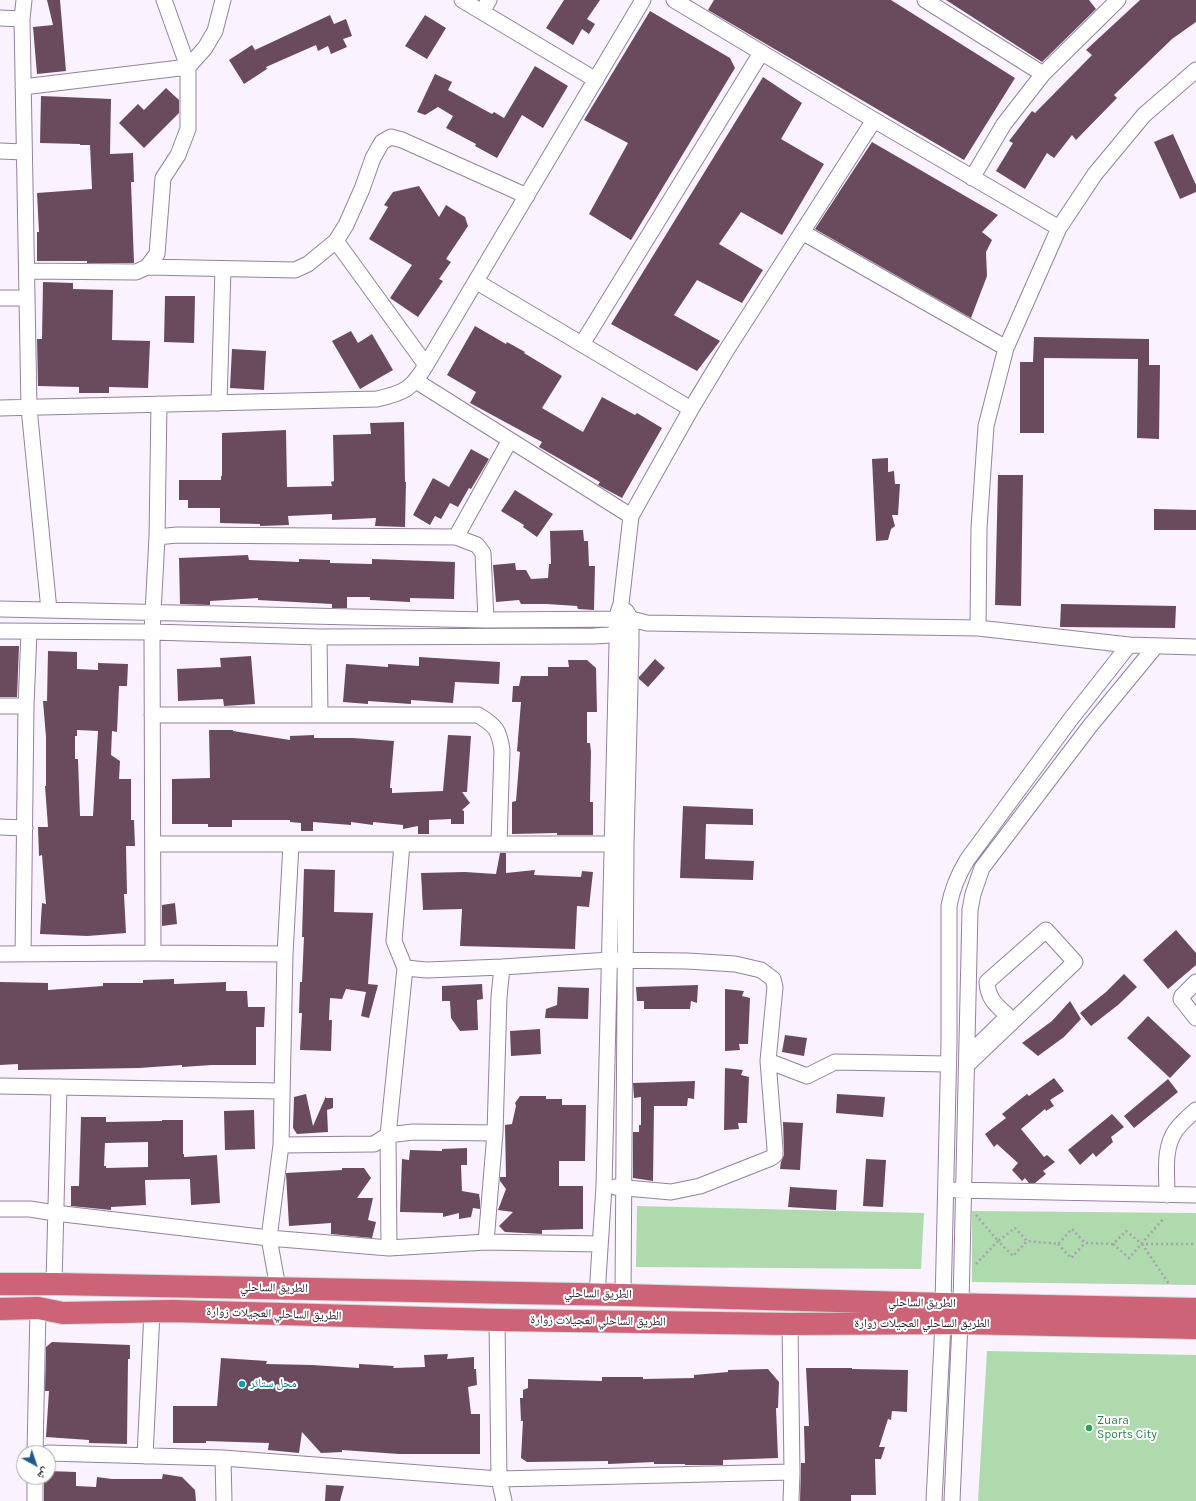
<!DOCTYPE html>
<html>
<head>
<meta charset="utf-8">
<style>
	body { margin:0 }
	#map { position:relative; width:1196px; height:1501px; overflow:hidden; background:#faf2ff; font-family:Karla,"Noto Naskh Arabic",sans-serif }
	canvas { display:block }
	.north { position:absolute; left:16px; top:1445px; width:40px; height:40px; box-sizing:border-box; background:#fff; border:1px solid #a7a4a9; border-radius:50%; rotate:140deg; font-size:11px; font-weight:700; line-height:16px; text-align:center; color:#221b27 }
	.north::after { content:''; display:block; margin:auto; width:14px; height:18px; background:#21578f; clip-path:polygon(50% 0,100% 100%,50% 72%,0 100%) }
</style>
</head>
<body>
<div id="map">
<canvas width="1196" height="1501"></canvas>
<div class="north">ش</div>
</div>
<script>
const ctx = document.querySelector('canvas').getContext('2d');
ctx.lineJoin = 'round';
function paint(path, color) { ctx.fillStyle = color; ctx.fill(path, 'evenodd'); }
function strokePath(path, color, width, dash) { ctx.strokeStyle = color; ctx.lineWidth = width; ctx.lineCap = dash ? 'butt' : 'round'; ctx.setLineDash(dash || []); ctx.stroke(path); }
function drawText(font, color, halo, rows, align = 'center') {
  ctx.font = font + ' Karla,"Noto Naskh Arabic",sans-serif'; ctx.lineWidth = 4; ctx.setLineDash([]); ctx.textBaseline = 'middle'; ctx.strokeStyle = halo; ctx.fillStyle = color; for (const [text, x, y, turn = 0] of rows) {
    ctx.save(); ctx.translate(x, y); ctx.rotate((+turn || 0) * Math.PI / 180); ctx.textAlign = isNaN(turn) ? turn : align; if (halo) ctx.strokeText(text, 0, 0); ctx.fillText(text, 0, 0); ctx.restore();
  }
}
paint(new Path2D(`
	M637,1206L924,1213L921,1269L636,1267Z
	M972,1211L1196,1213V1285L972,1282Z
	M987,1351L1196,1355V1501H978Z`), '#aedaad');
paint(new Path2D(`
	M47,0H60L66,71L37,74L33,27L53,25Z
	M564,0H600L587,19L595,24L589,34L582,29L573,45L546,28Z
	M714,0H891L1015,78L964,160L708,10Z
	M946,0H1089L1096,9L1042,62Z
	M1140,0H1196V22L1172,39L1114,95L1117,98L1076,140L1072,135L1054,158L1047,153L1025,189L996,171L1013,143L1009,141L1032,111L1035,113L1092,55L1086,50Z
	M650,11L730,58L735,68L631,240L589,214L628,143L584,120Z
	M330,15L334,24L346,19L352,36L343,39L347,47L331,54L328,46L318,51L316,45L266,67L267,69L244,84L229,60L252,45L255,50Z
	M425,15L446,28L427,59L405,46Z
	M535,66L568,86L543,128L522,115L497,158L475,146L476,144L446,128L453,116L438,107L425,115L417,112L435,74L452,82L448,90L492,114L494,112L504,118Z
	M763,77L802,103L781,139L824,164L782,235L741,212L719,244L763,270L742,303L697,280L674,315L720,341L697,371L611,324Z
	M166,88L179,100V113L144,148L119,123L138,104L144,110Z
	M41,96L111,99L110,154L133,153L134,182H131L134,263H87V261H37V232H39L37,193L92,189L90,145H80V144L40,143Z
	M1173,134L1196,185V192L1180,199L1154,142Z
	M872,142L998,215L982,232L992,240L986,252L987,276L971,318L815,229Z
	M419,186L439,217L446,205L465,217L468,226L446,259L451,262L439,279L443,281L418,317L390,298L412,265L369,239L388,207L384,205L393,192Z
	M43,282L73,283V289L113,290L112,340L150,341L148,388L109,387V393H79V387L38,386L37,339H42Z
	M165,296H195L194,343L164,342Z
	M475,326L506,344L507,342L525,352L524,353L562,376L542,408L583,432L602,397L635,415L637,413L662,428L622,498L598,485L600,482L539,447L542,442L470,403L476,392L447,375Z
	M351,331L358,343L372,334L393,370L360,389L332,341Z
	M1034,337L1149,339V365H1160L1159,439L1137,438L1138,359L1044,358V433H1020V362H1033Z
	M232,349L266,351L264,390L230,388Z
	M404,422L405,482H406L405,527L375,526L376,518L332,520V514L288,516L289,525L260,526V524L220,523V508H188V500H179V480H221V476H222V433L286,430L287,487L332,486L331,482L334,481L333,435L371,434L370,423Z
	M471,449L489,459L471,489L469,488L458,507L450,503L441,519L435,516L430,525L413,515L433,478L449,487Z
	M888,458V472L894,471L895,484H900L898,515H892L895,526L891,529L888,540L876,541L872,459Z
	M998,475H1023L1021,606L995,605Z
	M515,490L553,514L537,537L523,527L524,525L501,511Z
	M1154,509L1196,510V530H1154Z
	M583,530L584,541H588L589,566H595L594,610L578,609L577,606L547,604H521L519,600L496,602L493,565L515,563L516,570H526L531,579L548,578L549,564H551L550,531Z
	M248,555L249,560L299,562V559L330,560V563L372,564V559L455,562L454,599L410,598V602L370,600V597H347V608H332V604L258,600V598L210,601V605L180,604L179,558Z
	M1061,604L1176,606L1175,628L1060,627Z
	M0,646H19L17,697H0Z
	M48,651L77,652V669L98,670V663L128,664L127,686H119L117,732L112,731L111,755L120,761L119,779H131V820H134L135,846H126L127,894H124L126,933L87,936L40,934L42,903L46,904L42,855L39,856L38,827H48L45,786H46V737L43,701H47ZM77,730L98,731L93,816H80L78,759H75V736H77Z
	M251,656L255,704L224,706L223,699L178,701L177,669L221,667L220,658Z
	M419,657L500,662L499,684L455,682L453,703L411,700V704L368,701V704L343,702L346,664L388,667V664L419,666Z
	M655,659L665,668L648,687L639,679V677Z
	M568,660H587L596,668L597,712H587V743H590L591,752L590,802H593V835H557V833L512,834V802L516,801L520,752L517,751L521,702H512L513,686H519L521,676H548V667H569Z
	M209,730H233V731L290,740V736L314,735V738H353L394,741L390,788H392V793L443,791L448,735L471,736L467,792H462L470,803L462,810L464,811V824H451V819L429,820V834H418V826L403,829V825L373,822V825L351,822V825L313,822V831H301V823L290,822V820H232V827H208V824H172V779L210,778Z
	M683,806L753,809V825L706,824L705,859L754,861L753,880L680,878Z
	M500,853H506V873L535,870L534,875L581,877L582,871L593,872L589,907L577,906L575,949L460,946L462,909L423,910L421,873L465,872L496,874Z
	M304,869L335,870L334,912L373,913L368,984L378,985L369,1018L361,1016L366,992L346,989L342,999L330,998L329,1020H332L331,1051L300,1050L302,1013H299L300,982H302L304,937H302Z
	M175,903L177,924L162,926V905Z
	M1176,930L1196,953V965L1168,989L1143,960Z
	M1124,974L1137,987L1118,1005L1091,1026L1080,1013L1106,992Z
	M174,979V984L226,982V991H247L248,1007H265L264,1027H256V1065H212L182,1067V1065L139,1068L18,1070V1064L0,1065V982L48,983V990L103,986V983H143V980Z
	M482,984L483,999L477,1000L478,1030L460,1031L451,1018L450,1001H442V986Z
	M698,985L697,1003L691,1001L690,1009H644V1001H637L636,987Z
	M558,987L589,988L588,1019L545,1018L546,1009L557,1005Z
	M725,989L744,991L742,996L750,998L748,1044H739L740,1050L725,1051Z
	M1070,1001L1081,1019L1064,1037L1038,1056L1022,1043L1052,1021Z
	M1148,1016L1191,1056L1170,1078L1127,1038Z
	M540,1029L541,1054L511,1056L510,1031Z
	M785,1035L807,1038L804,1056L782,1052Z
	M725,1068L743,1070L741,1075L749,1077L747,1123H738L739,1129L724,1130Z
	M1054,1078L1064,1091L1050,1100L1054,1106L1046,1111L1045,1109L1021,1129L1044,1157L1047,1155L1055,1162L1043,1171L1046,1174L1035,1183H1029L1025,1178L1022,1181L1012,1170L1018,1163L997,1144L994,1147L985,1134L1006,1118L1002,1114L1027,1094L1029,1096Z
	M1168,1079L1178,1092L1134,1128L1124,1116Z
	M695,1081L694,1099L688,1098L687,1106H654L653,1181L633,1178V1132H639V1125H641V1097L634,1098L633,1083Z
	M306,1094L313,1126L326,1096V1098H333V1108L327,1110L328,1132L297,1134L293,1128L294,1097Z
	M837,1094L885,1097L883,1117L836,1113Z
	M520,1096H546V1099H562V1105H586L585,1161H559V1186H583V1229L542,1230V1234L505,1232L499,1226L513,1212L498,1210L506,1189L500,1181V1177H506L505,1125L512,1124L516,1106L515,1103Z
	M254,1110L255,1149L225,1150L224,1111Z
	M1112,1114L1124,1127L1111,1137L1113,1142L1096,1157L1093,1153L1080,1165L1068,1150Z
	M81,1117H106V1122L162,1121V1120H183V1154H184V1157L217,1155L220,1203L191,1205L190,1179L145,1180L146,1205L111,1207V1210L71,1206V1186H79ZM148,1142V1167L106,1168V1166H104L105,1143Z
	M783,1122L803,1123L800,1170L780,1169L781,1162L784,1155Z
	M467,1148V1165H461L462,1191L479,1194L480,1201V1209L473,1208L471,1217L459,1219V1213L443,1217V1213L400,1212L402,1159L409,1160L410,1150L442,1151V1149Z
	M866,1159L886,1160L883,1207L863,1206Z
	M342,1168H364L371,1178L357,1198H373L368,1220L376,1222L372,1238L331,1234V1223L289,1226L286,1173L342,1170Z
	M790,1187L837,1190L836,1210L788,1207Z
	M52,1342L130,1345V1359H128L127,1444L89,1443V1440L46,1437L49,1391H45L46,1347Z
	M448,1354L447,1359L474,1357V1369H476L477,1385L468,1387L471,1414H480V1454H399L342,1450V1452L321,1453L302,1432L299,1453L268,1450L269,1443L206,1441V1443H173V1406H217L221,1358L267,1361L266,1364L312,1365L359,1368V1364L394,1366L393,1368L425,1367L424,1355Z
	M806,1368H852V1369L908,1370L907,1412L892,1411L891,1420L888,1419L879,1447H885L881,1459H875L876,1495H851V1501H800L801,1463H805L804,1426H809Z
	M768,1369L779,1382L778,1408H776L778,1458L723,1460V1465H685V1464H654V1462L608,1464V1461L527,1462L521,1458L523,1421H521L520,1398H523V1390L528,1388V1379L602,1381V1377H643V1379L694,1378V1375L728,1372V1370Z
	M48,1471L76,1472V1486L96,1487L97,1477L112,1479H162L163,1474L182,1477L195,1490L196,1501H44V1477H48Z
	M326,1485L344,1486L340,1501H325Z`), '#694b5d');
const minor = new Path2D(`
	M24,0L22,19L29,408L49,610
	M462,0L596,80
	M674,0L874,120L1059,228
	M925,0L1043,74
	M482,12L489,0
	M0,18L22,19
	M23,87L188,67L205,48L215,31L223,0
	M0,151L24,152
	M972,178L1004,124L1043,74L1118,0
	M802,232L1006,348
	M336,241L426,365
	M147,267L157,254L163,178L178,155L188,129V67L164,0
	M27,271L136,272L147,267L295,270L308,264L336,241L346,225L362,189L373,158L382,142L391,137L402,140L527,196
	M477,282L691,409
	M0,298H27
	M582,344L761,53
	M416,381L631,516
	M219,403L223,269
	M0,408L377,399C404,393 412,389 426,365L643,0
	M157,537L177,535L456,537L477,545L483,553L486,620
	M456,537L510,440
	M0,609L486,620L631,619L647,623L978,628L1129,645L1196,647
	M978,628L979,528L986,426L1006,348L1059,228L1095,174L1144,115L1196,70
	M0,631L152,632L319,637L594,636L627,634
	M319,637L320,715
	M0,706H26
	M152,715H478C496,726 499,730 502,750L499,844
	M0,827L25,828
	M153,844H621
	M153,953L152,632L157,537L159,404
	M0,954L153,953L285,954
	M23,954L26,706L29,632
	M405,968L427,970L502,967
	M1196,982L1182,996L1181,999L1196,1018
	M967,1065L1075,962L1046,930L987,982C988,999 996,1005 1008,1016L968,1055
	M0,1086L281,1091
	M281,1145L374,1144L388,1135L413,1132L495,1133
	M615,1187L671,1192L700,1186L771,1158L775,1155V1149L768,1061
	M956,1190L1196,1195
	M1167,1195C1167,1173 1163,1148 1176,1130C1181,1123 1189,1116 1196,1110
	M0,1209H30L55,1213L269,1238L389,1248L486,1242L600,1244
	M486,1242L495,1133L499,997L502,967L610,960L687,961L735,964L761,970L773,979L775,987L768,1061L807,1076L835,1062L947,1064
	M389,1248L388,1135L405,968L394,941L402,844
	M54,1284L59,1087
	M278,1288L269,1238L281,1145L285,954L291,844
	M597,1295L604,1186L617,645L616,619L621,604L631,516L691,409L726,351L874,120
	M623,1295L626,844L631,644V619L626,611
	M943,1304L949,1042V906C952,889 958,875 967,860L1070,720L1129,645
	M961,1304L970,910L973,894L982,868L1090,726L1155,647
	M497,1320L499,1479L504,1501
	M790,1324L792,1472L791,1501
	M35,1453L38,1308
	M48,1453L223,1458L499,1479L792,1472
	M145,1456L152,1312
	M223,1458L224,1501
	M35,1501V1477
	M934,1501L943,1323
	M952,1501L960,1323`);
const highway = new Path2D(`
	M0,1284H54L623,1295L943,1304L1196,1309
	M0,1309L38,1308L63,1313L173,1311L497,1320L790,1324L960,1323L1196,1328`);
strokePath(minor, '#93829f', 17);
strokePath(highway, '#d7d6d8', 24);
strokePath(new Path2D(`
	M976,1215L998,1241L1015,1228L1027,1241L1058,1244L1072,1229L1085,1243L1113,1244L1126,1231L1142,1244H1194L1196,1243
	M1058,1244L1071,1258L1085,1243
	M1113,1244L1129,1258L1164,1218
	M1142,1244L1169,1284
	M976,1264L998,1241L1013,1256L1027,1241`), '#a9a1ae', 2.5, [2, 3]);
strokePath(minor, '#fff', 15);
strokePath(highway, '#cc6377', 22);
for (const [x, y, r, color] of [
	[242,1384,4,"#0f9aa8"],
	[1089,1428,4,"#2e9e5b"]
]) { const dot = new Path2D(); dot.arc(x, y, r, 0, 2 * Math.PI); ctx.fillStyle = color; ctx.fill(dot); strokePath(dot, '#fff', 1.5); }
drawText('12px', '#221b27', '#fff', [
	["الطريق الساحلي",274,1288,1],
	["الطريق الساحلي",598,1294,1],
	["الطريق الساحلي",922,1303,1],
	["الطريق الساحلي العجيلات زوارة",274,1314,2],
	["الطريق الساحلي العجيلات زوارة",598,1321,1],
	["الطريق الساحلي العجيلات زوارة",922,1324]
]);
drawText('12px', '#0d838f', '#fff', [
	["محل ستائر",250,1384]
], 'left');
drawText('12px', '#27864d', '#fff', [
	["Zuara",1097,1421],
	["Sports City",1097,1435]
], 'left');
</script>
</body>
</html>
